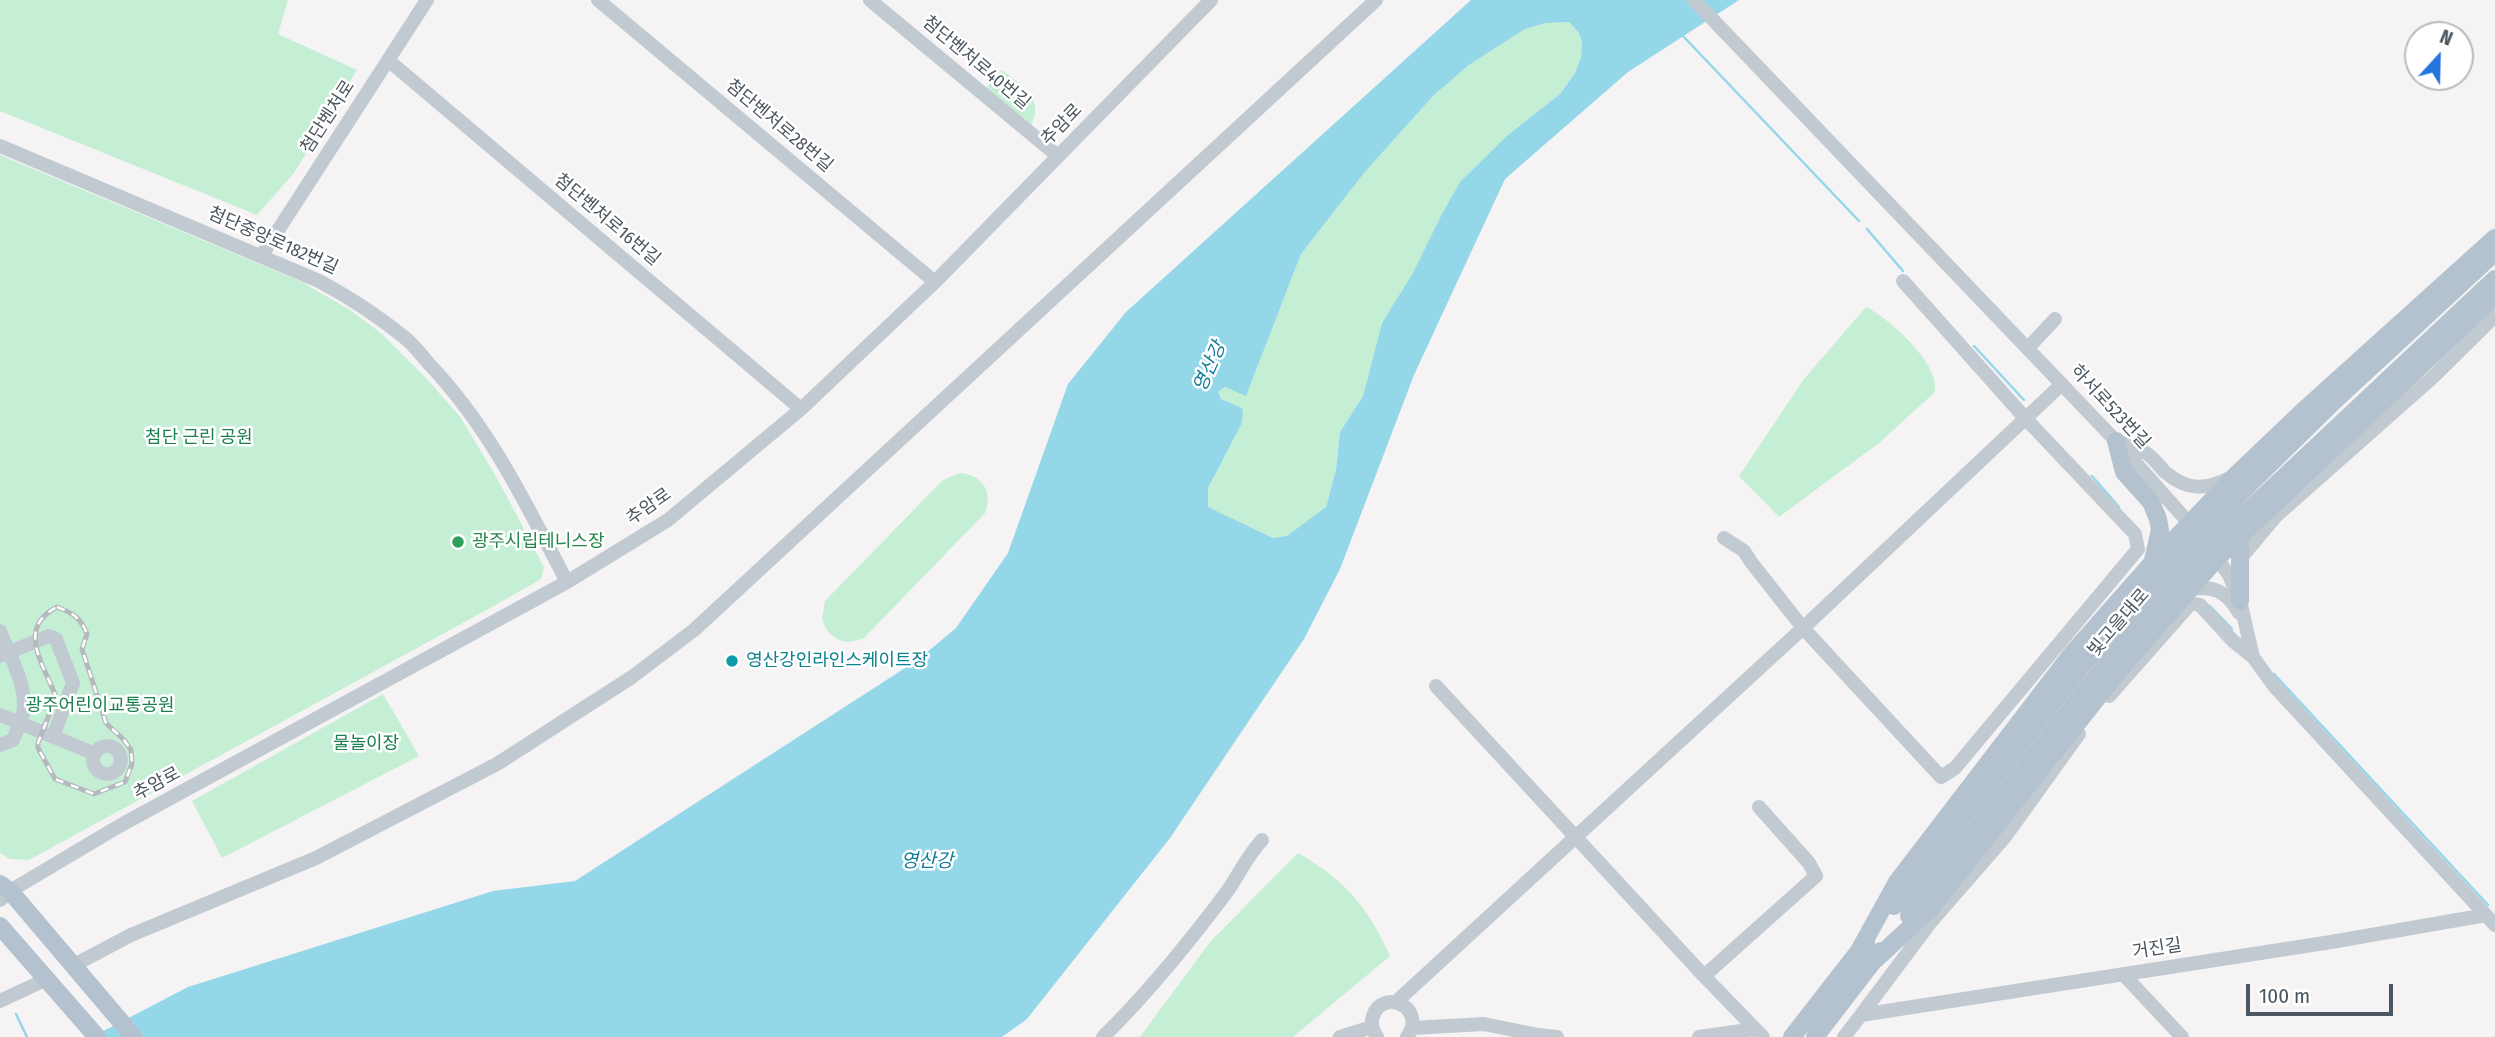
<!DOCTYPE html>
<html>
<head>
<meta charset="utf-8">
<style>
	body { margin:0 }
	#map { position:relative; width:2495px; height:1037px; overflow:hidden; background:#f5f3f3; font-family:"Fira Sans Condensed",sans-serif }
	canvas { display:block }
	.north { position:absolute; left:2404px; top:21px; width:70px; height:70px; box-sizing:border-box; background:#fff; border:2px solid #b7bbbf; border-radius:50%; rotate:22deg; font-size:19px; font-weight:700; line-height:28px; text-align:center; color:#4b5660 }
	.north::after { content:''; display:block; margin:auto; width:24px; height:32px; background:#2474de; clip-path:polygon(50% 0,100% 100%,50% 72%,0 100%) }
	.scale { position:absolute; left:2246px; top:984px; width:147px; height:32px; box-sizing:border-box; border:4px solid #4b5660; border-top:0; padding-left:9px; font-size:21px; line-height:24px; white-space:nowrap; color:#4b5660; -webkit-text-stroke:5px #fff; paint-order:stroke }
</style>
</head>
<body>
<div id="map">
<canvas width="2495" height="1037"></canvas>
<div class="north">N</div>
<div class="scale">100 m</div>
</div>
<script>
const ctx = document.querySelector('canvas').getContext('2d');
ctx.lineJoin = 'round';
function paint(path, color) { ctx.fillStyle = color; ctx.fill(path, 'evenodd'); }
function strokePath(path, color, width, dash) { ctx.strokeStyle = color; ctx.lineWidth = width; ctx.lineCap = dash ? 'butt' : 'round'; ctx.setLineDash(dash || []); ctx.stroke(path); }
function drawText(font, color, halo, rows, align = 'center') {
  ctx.font = font + ' "Fira Sans Condensed","Noto Sans KR",sans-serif'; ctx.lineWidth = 5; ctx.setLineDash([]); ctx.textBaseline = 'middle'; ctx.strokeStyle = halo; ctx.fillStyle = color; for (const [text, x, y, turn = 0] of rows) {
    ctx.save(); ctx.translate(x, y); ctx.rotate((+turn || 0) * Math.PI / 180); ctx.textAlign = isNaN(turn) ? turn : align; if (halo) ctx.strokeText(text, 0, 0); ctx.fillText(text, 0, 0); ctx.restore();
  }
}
paint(new Path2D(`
	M0,0H288L278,34L357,70L294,173L257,215L0,111Z
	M1569,22L1579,33L1582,43L1581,57L1575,73L1560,94L1508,135L1382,323L1363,396L1340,432L1336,470L1326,507L1287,537L1273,538L1207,507L1208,488L1241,425V408L1221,399L1218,392L1225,387L1246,395L1301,254L1364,173L1434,95L1469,65L1525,29L1546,23Z
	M1002,70C1019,84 1046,99 1031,125L986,88Z
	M0,155L302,282L350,310L382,334L427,379L461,418L498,480L544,567L541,579L492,607L29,860L10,859L0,853Z
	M1866,307C1888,318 1925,352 1933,376C1935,381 1935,387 1935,392L1879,443L1779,517L1739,476L1804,379Z
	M959,473C981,474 994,491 985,513L864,638C845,647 828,639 822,619L825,601L942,481Z
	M383,694L419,756L222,858L192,801Z
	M1298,853C1345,880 1368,907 1390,956L1293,1037H1140L1210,942Z`), '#c5efd5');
paint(new Path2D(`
	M1471,0H1739L1628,72L1505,179L1414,375L1340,569L1304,639L1170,838L1027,1019L1002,1037H92L188,987L493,891L575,881L919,659L956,628L1008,553L1068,384L1126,312ZM1569,22L1579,33L1582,43L1581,57L1575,73L1560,94L1508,135L1460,182L1441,216L1413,273L1382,323L1363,396L1340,432L1336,470L1326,507L1287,536L1273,538L1208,507V488L1241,425L1243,414L1242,408L1221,399L1218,392L1225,387L1246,396L1301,254L1364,173L1434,95L1469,65L1525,29L1546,23Z`), '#94d7e9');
strokePath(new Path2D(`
	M1683,36L1859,221
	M1867,229L1903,271
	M1974,346L2024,400
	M2092,476L2119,507
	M2210,606L2232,629
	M2274,674L2488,905
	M16,1014L27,1037`), '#94d7e9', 2.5);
strokePath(new Path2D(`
	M598,0L935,282
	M870,0L1058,156
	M1694,0L2116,441L2196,531
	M388,60L801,409
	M0,146L319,281C349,297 378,316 404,337C414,345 422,356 430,365C490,428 527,506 567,582
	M262,255L427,0
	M2028,348L2055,319
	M2120,442C2129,446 2138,449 2146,453C2153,457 2159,466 2165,472C2187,491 2205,490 2230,478
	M1724,538L1744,551L1751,562L1803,628L1941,777L1955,768L2138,549L2135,534L2026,419L1903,281
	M2211,550L2229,575L2240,601L2253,657L2274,686L2495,925
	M2240,559L2276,516L2432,378L2495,316
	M2189,590C2212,584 2228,592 2239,613
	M0,631C11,659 33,695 20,723L0,715
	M0,656L49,636L56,639L73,683L53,737
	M1436,686L1704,976L1816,876L1809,863L1759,807
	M2109,696L2191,603L2200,605L2233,641L2253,657
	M0,745L13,740L20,723L93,753
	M93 760a14 14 0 1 1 28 0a14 14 0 1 1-28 0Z
	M0,900L10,891L121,825L567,582L668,520L801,409L935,282L1211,0
	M74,965L131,935L316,858L497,764L632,677L694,630L1376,0
	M2123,974L2182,1037
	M1704,976L1763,1037
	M0,1001L47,979
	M1396,1002L1803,628L2062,384
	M1861,1015L1930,923L2005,837L2079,734
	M1412,1028L1484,1024L1538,1035L1557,1037
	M1103,1037C1147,994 1186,946 1223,897C1238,878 1245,858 1262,840
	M1340,1037L1372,1027
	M1377,1037C1373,1031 1370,1024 1373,1016C1383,987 1428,1008 1407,1037
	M1699,1037L1755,1029
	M1844,1037L1861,1015L2331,942L2486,915`), '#c2cad1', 14);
strokePath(new Path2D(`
	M2116,441L2124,472L2151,502L2158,519L2160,530L2153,560
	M2223,510L2330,405L2492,255
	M2234,524L2495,279
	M2240,537V601
	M0,884L10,891L134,1037
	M1894,906L2087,659L2181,554
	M1909,916L2103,668L2192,568
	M0,926L97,1037
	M1860,949L1897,882L2071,655L2153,562L2236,475L2301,413L2495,238
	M1875,960L1931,908L2121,668L2217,558L2495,296
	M1792,1037L1866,942
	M1815,1037L1881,951`), '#b4c2cf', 18);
const rail = new Path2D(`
	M57,607C73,613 81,618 87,634L82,649L106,723L124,740L131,750L132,764L125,782L94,794L55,779L38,748V743L56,697C43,663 16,628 57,607Z`);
strokePath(rail, '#b5b8bc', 5);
strokePath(rail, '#fff', 2.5, [8]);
strokePath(new Path2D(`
	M2181,554L2223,510
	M2192,568L2234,524`), '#b4c2cf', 18);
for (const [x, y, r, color] of [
	[458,542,7,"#2e9e5b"],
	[732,661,7,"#0f9aa8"]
]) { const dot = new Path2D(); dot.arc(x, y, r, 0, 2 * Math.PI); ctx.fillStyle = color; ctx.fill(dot); strokePath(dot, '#fff', 2.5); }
drawText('18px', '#4b5660', '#fff', [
	["첨단벤처로40번길",976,63,40],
	["첨단벤처로",328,117,-57],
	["추암로",1062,125,-46],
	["첨단벤처로28번길",779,126,40],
	["첨단벤처로16번길",607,220,40],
	["첨단중앙로182번길",273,241,24],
	["하서로523번길",2110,407,47],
	["추암로",649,507,-35],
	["빛고을대로",2119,623,-49],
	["추암로",157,784,-28],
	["거진길",2157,949,-9]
]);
drawText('18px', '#1d804f', '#fff', [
	["첨단 근린 공원",199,438],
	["광주어린이교통공원",100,706],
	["물놀이장",366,744]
]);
drawText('18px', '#27864d', '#fff', [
	["광주시립테니스장",472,542]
], 'left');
drawText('18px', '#0d838f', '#fff', [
	["영산강인라인스케이트장",746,661]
], 'left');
drawText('italic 19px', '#137d9b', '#fff', [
	["영산강",1210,367,-66],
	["영산강",927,862]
]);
</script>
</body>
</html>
